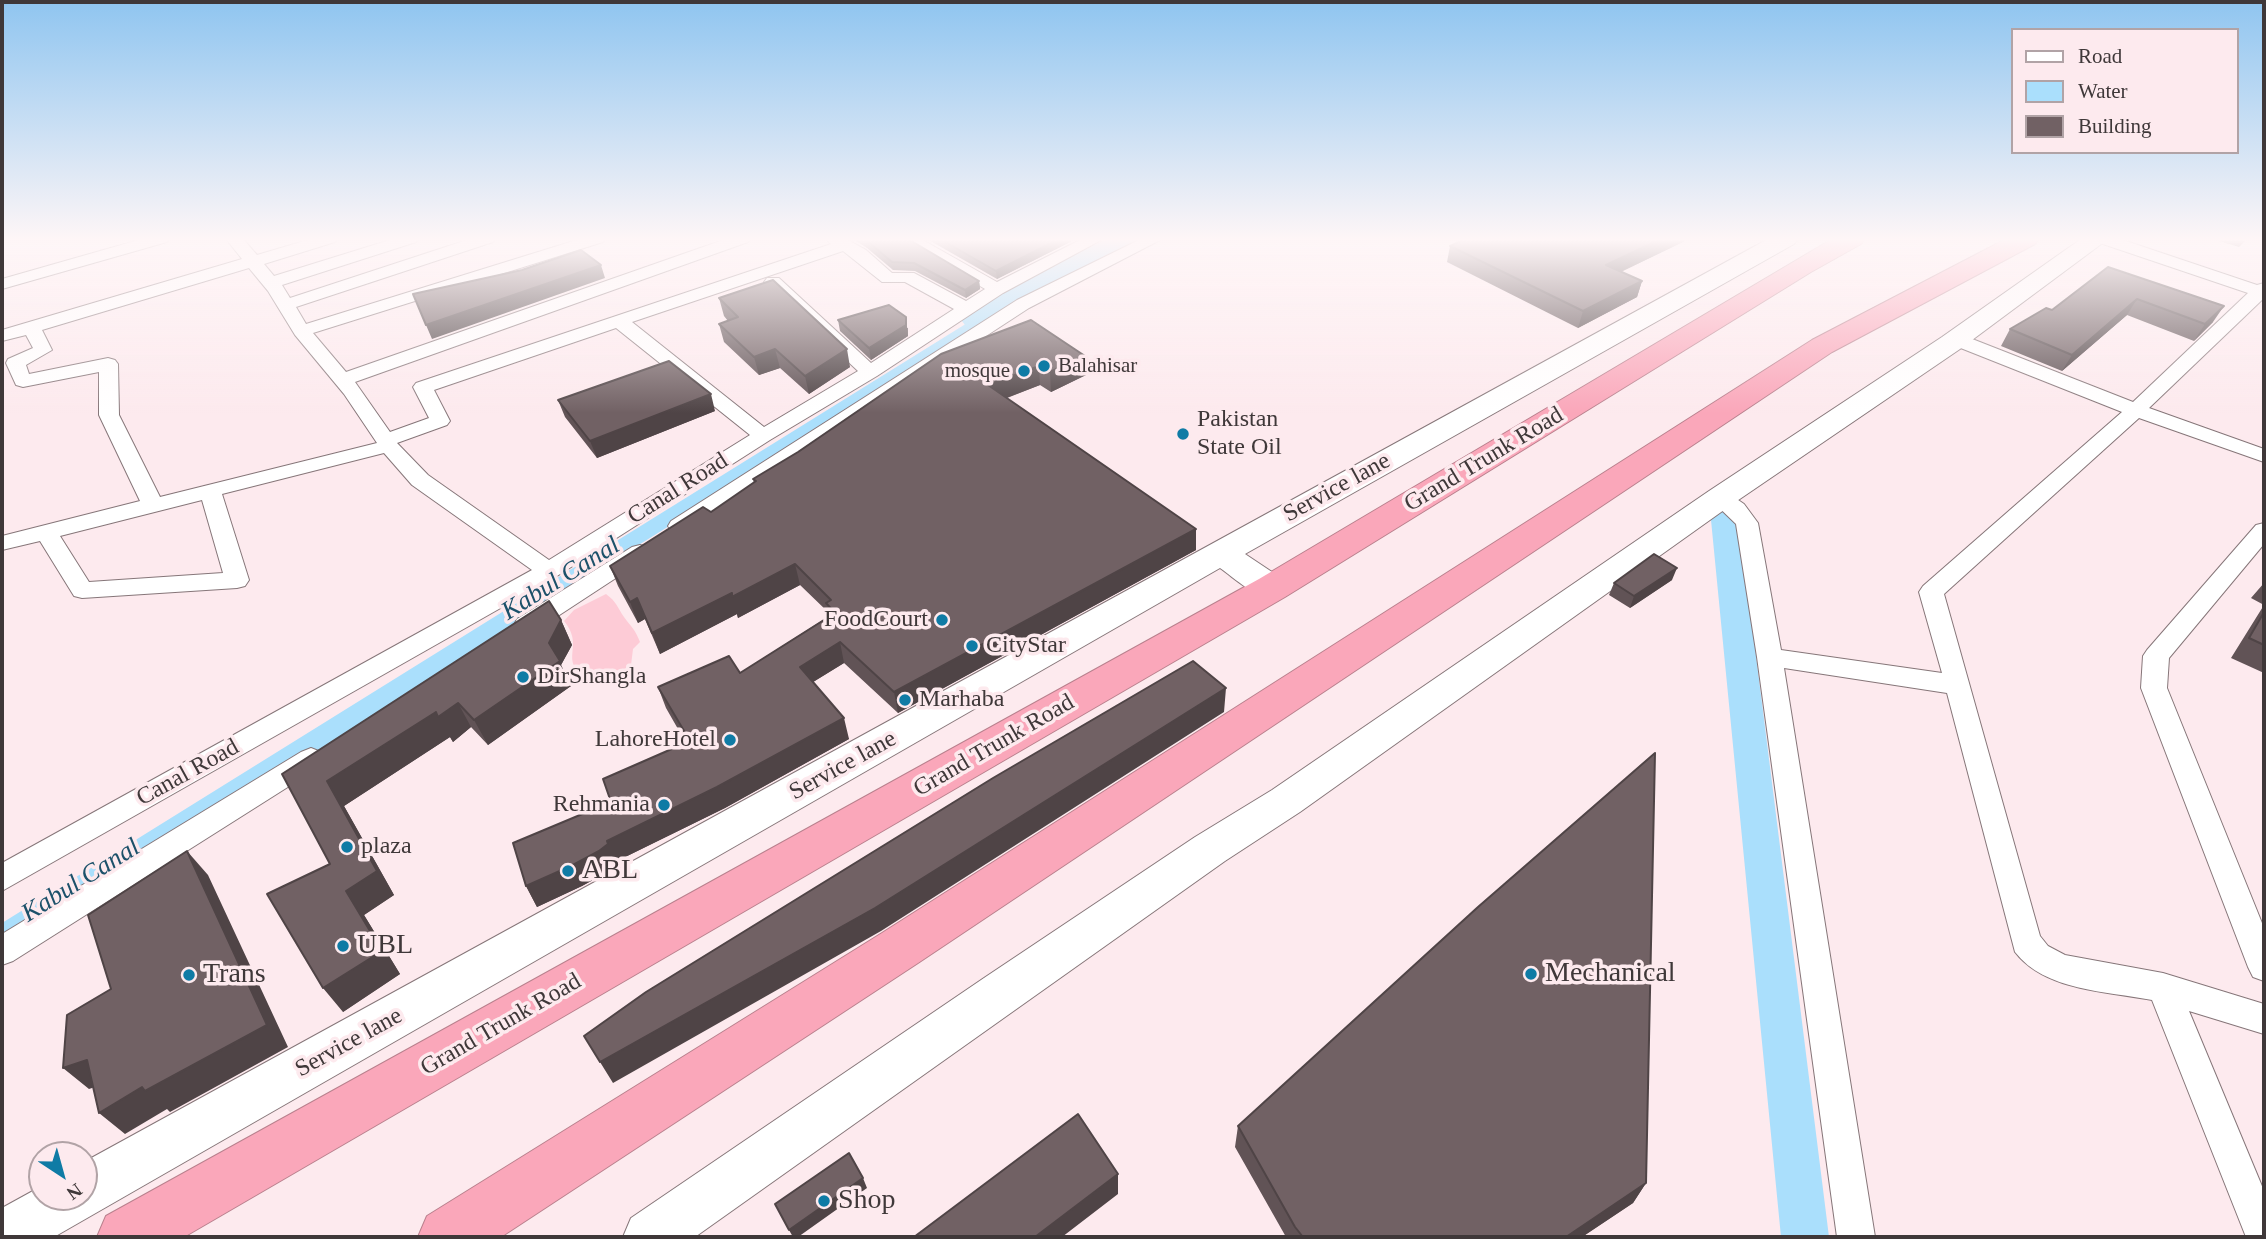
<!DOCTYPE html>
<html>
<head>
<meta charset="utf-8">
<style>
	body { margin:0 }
	#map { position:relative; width:2266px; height:1239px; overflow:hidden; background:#fdeaee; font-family:Georgia,serif }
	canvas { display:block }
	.frame { position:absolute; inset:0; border:4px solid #3f3839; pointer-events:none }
	.legend { position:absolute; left:2011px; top:28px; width:228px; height:126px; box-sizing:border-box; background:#fdeaee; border:2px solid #b1a3a6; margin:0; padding:9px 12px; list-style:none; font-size:21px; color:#3f3839 }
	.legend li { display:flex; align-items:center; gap:14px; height:35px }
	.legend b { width:35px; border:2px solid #b1a3a6 }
	.north { position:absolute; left:28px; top:1141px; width:70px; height:70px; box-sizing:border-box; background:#fdeaee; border:2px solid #b1a3a6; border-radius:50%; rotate:144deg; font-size:19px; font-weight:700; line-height:28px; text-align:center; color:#3f3839 }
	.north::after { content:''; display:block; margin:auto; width:24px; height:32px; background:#0f7ba5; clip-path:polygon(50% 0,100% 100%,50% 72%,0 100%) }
</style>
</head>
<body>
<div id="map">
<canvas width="2266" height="1239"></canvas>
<div class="frame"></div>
<ul class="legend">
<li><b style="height:9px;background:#fff"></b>Road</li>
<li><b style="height:19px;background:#aadffc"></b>Water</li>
<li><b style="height:19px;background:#716164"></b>Building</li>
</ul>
<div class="north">N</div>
</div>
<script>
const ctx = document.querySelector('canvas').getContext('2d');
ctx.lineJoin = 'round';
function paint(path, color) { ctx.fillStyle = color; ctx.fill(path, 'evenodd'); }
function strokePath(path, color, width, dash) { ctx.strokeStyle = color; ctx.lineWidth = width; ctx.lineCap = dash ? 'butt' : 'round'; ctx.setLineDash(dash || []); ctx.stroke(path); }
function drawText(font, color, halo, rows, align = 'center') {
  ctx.font = font + ' Georgia,serif'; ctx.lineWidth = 7; ctx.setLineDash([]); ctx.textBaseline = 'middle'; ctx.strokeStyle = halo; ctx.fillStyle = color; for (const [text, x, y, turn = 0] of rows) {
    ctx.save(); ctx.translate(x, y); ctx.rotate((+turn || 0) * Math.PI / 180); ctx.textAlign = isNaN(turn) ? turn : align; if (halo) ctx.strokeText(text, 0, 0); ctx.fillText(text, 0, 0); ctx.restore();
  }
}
paint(new Path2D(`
	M606,594C617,602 617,607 624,617C632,628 635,629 640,642L633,649L631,665L618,674L592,681C554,661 587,649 564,621L574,610Z`), '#fdcbd6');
paint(new Path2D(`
	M1117,239H1143L1040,288L1036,294L1028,293L1019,286L1026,277Z
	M1009,297L1016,304L948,352L581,581L306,762L2,954V923Z`), '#aadffc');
paint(new Path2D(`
	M1108,239H1136L1133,243L1045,284L981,325H965L961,320L965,315L1029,274Z
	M1725,511L1735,514L1739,520L1829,1237H1781L1711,520L1715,514Z`), '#aadffc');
const street = new Path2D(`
	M142,239H169L167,242L2,289V279Z
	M226,239H243L257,255L311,239H337L335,242L264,264L274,276L393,239H418L416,242L282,285L290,298L470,239H495L493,242L296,307L306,324L580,239H605L603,242L313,333L346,372L726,239H750L748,242L355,382L390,432L429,418L413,387L416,383L831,244L826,239H846L866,250L892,273H914L966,301L985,289L901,239H921L997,282L1082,239H1103L1003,293L877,376L770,440L557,576L2,891V863L532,570L412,485L384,453L222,494L249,580L245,586L237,588L82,598L74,596L40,541L2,550V536L140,501L99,415V372L23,387L16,385L6,363L8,359L33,348L26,335L2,341V330L242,259ZM843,251L882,282H905L954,309L871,363L779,278H767L764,282L767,286L858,371L764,427L632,322ZM249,268L268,291L295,335L344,394L377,443L160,497L119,415L118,364L115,360L108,358L29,374L26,365L52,350L42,330ZM616,328L750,435L549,560L428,475L397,443L447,425L450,421L434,390ZM202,500L223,573L89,582L60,536Z
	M1141,239H1162L1029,308L687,531H671L668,526L671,521L1017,300Z
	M2095,239H2120L2257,285L2264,283V298L2149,408L2264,449V462L2139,418L1944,594L2040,936L2048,946L2065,955L2163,973L2264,1004V1034L2189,1011L2264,1191V1237H2246L2152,1000C2106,991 2045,991 2015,952L1947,693L1784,668L1875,1237H1837L1757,657L1736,524L1709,498L1712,493H1728L1744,504L1758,523L1781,650L1942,673L1919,592L1923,586L2122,412L1948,343L1946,339L1948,335H1962L2133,402L2248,293L2097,242Z
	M2264,523V544L2169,658L2167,688L2264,928V981L2253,977L2248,967L2141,688L2143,656L2147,650L2256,525Z
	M640,545L648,547L652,552L648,557L535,631L526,633L517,631L514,625L517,619L632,547Z
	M311,748L321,752L325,759L321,766L13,961L2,965V934L301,752Z`);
const secondary = new Path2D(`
	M1768,239H1798L1794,244L1245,554L1284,580L1289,588L1284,596C1259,603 1240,582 1220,568L54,1237H2V1208L42,1186V1197H84V1162Z
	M2081,239H2108L1960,349L1731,505L1300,812L1225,861L695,1237H623L631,1218L984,978L1195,837L1272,790L1709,491L1942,337Z`);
const highway = new Path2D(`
	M1832,239H1865L1861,244L1811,272L1285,597L184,1237H97L106,1216L1259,579Z
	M2006,239H2039L2035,244L1832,352L918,963L501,1237H418L427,1216L882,933L1812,340Z`);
strokePath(street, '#867679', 2);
strokePath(secondary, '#867679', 2);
strokePath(highway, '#b9808d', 2);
paint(street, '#fff');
paint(secondary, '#fff');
paint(highway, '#faa7ba');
paint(new Path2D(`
	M853,239H908L979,281L980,289L966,298L915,271L893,270L867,248Z
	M927,239H1074V240L997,279Z
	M2212,239H2247L2239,247Z
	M1685,241L1621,272L1642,281L1637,297L1578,328L1447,262L1450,246Z
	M2108,267L2213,322L2194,341L2127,315L2062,371L2001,346L2010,329L2052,310Z
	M719,298L850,367L809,394L780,368L759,375L724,342L719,324L728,321L724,316Z
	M838,320L908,328V336L871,360L840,331Z
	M941,354L1085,356L1086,375L1051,392L1040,385L1007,398L1196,550L898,713L844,663L813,682L849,739L725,808L617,861L618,865L609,871L582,886L537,907L526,886L611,802L686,743L666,708L658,687L740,673L829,616V613L800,585L738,618L737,614L660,654L645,619L638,623L618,586L610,566L711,512L754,483L753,479L798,452Z
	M558,400L715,411L597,458L565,417Z
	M1672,580L1630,608L1609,595L1614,583Z
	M2264,583V675V673L2231,658L2264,605L2251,598Z
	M561,620L572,645L561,665L571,686L488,745L471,727L453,742L450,737L344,806L394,895L364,915L400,974L343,1012L330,864L282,774Z
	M1238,1126L1646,1183L1633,1203L1582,1237H1286L1235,1147Z`), '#615356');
paint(new Path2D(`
	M1059,239L1074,240L997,279L996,271Z
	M1661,239H1685V241L1601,281L1606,265Z
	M601,265L605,278L432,339L426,325Z
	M979,281L980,289L966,298L965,290Z
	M1642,281L1637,297L1578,328L1583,311Z
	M2137,299L2127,315L2062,371L2072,355Z
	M2224,306L2213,322L2194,341L2205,324Z
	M906,317L908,336L871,360L869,348Z
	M775,349L780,368L759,375L754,357Z
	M847,349L850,367L809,394L805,376Z
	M1085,356L1086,375L1051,392L1050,372Z
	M1039,366L1040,385L990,404L988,385Z
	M711,394L715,411L597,458L590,441Z
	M1196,529V550L898,713L894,692Z
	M795,564L800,585L738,618L737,614L660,654L652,633L732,593Z
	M1677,568L1672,580L1630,608L1634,596Z
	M637,598L645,619L638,623L630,602Z
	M561,620L572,645L561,665L571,686L488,745L474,720L549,643Z
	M840,642L844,663L805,687L800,667Z
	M1226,688L1224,712L881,931L613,1083L600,1062Z
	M458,703L471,727L453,742L450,737L344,806L394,895L364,915L400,974L343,1012L323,988L346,891L327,781L436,712Z
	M844,718L849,739L725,808L617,861L618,865L609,871L582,886L537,907L526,886L607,841Z
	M187,851L208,875L288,1047L170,1112L167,1109L125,1134L99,1113L142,1087Z
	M87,1060L113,1081L89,1089L63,1068Z
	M1118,1174V1194L1062,1237H1035Z
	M863,1178L867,1188L798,1237H793L789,1230Z
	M1646,1183L1633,1203L1582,1237H1566Z`), '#4f4446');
const building = new Path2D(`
	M865,239H908L979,281L965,290L914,263L892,262Z
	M940,239H1059L996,271Z
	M1465,239H1661L1606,265L1642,281L1583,311L1450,246Z
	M581,250L601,265L426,325L413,294L522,270Z
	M2108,267L2224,306L2205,324L2137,299L2072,355L2010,329L2046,308L2052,310Z
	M773,280L847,349L805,376L775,349L754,357L719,324L738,317L719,298Z
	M889,305L906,317V325L869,348L838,320Z
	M1031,320L1085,356L1050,372L1039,366L988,385L1196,529L894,692L840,642L800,667L844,718L717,787L607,841L608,844L599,851L571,866L526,886L513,843L611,802L603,779L690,741L658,687L729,656L740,673L835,613L826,603L831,600L795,564L732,597V593L652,633L637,598L630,602L610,566L703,507L711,512L756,481L753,479L798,452L941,354Z
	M669,361L711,394L590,441L558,400Z
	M1654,554L1677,568L1634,596L1614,583Z
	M549,601L561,620L549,643L560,661L474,720L458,703L438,717L436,712L327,781L377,871L346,891L382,951L323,988L267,894L330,864L282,774Z
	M2264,612V645L2249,638Z
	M1193,661L1226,688L875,908L600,1062L584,1036L646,992L993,778Z
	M1655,753L1646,1183L1566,1237H1303L1295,1227L1238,1126L1478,907Z
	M187,851L267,1025L145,1091L142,1087L99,1113L87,1060L63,1068L67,1015L111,989L88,915Z
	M1078,1114L1118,1174L1035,1237H914Z
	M849,1153L863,1178L789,1230L775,1204Z`);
paint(building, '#716164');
strokePath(building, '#4f4446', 2);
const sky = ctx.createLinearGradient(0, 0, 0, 413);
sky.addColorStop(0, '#8fc5f0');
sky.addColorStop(0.58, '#fef6f7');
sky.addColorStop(1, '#fef6f700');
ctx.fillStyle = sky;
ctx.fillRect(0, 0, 2266, 413);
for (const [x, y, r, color] of [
	[1044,366,7,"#0f7ba5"],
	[1024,371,7,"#0f7ba5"],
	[1183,434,7,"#0f7ba5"],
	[942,620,7,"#0f7ba5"],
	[972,646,7,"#0f7ba5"],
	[523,677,7,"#0f7ba5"],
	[905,700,7,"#0f7ba5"],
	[730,740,7,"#0f7ba5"],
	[664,805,7,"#0f7ba5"],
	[347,847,7,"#0f7ba5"],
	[568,871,7,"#0f7ba5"],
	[343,946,7,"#0f7ba5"],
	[1531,974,7,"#0f7ba5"],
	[189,975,7,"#0f7ba5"],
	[824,1201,7,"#0f7ba5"]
]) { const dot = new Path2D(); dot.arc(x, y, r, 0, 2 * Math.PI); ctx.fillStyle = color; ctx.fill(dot); strokePath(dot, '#fdeaee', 2.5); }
drawText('21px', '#3f3839', '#fdeaee', [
	["Balahisar",1058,366],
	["mosque",1010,371,"right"]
], 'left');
drawText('24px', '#3f3839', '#fdeaee', [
	["Pakistan",1197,420],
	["State Oil",1197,448],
	["FoodCourt",928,620,"right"],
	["CityStar",986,646],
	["DirShangla",537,677],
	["Marhaba",919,700],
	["LahoreHotel",716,740,"right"],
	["Rehmania",650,805,"right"],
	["plaza",361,847]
], 'left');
drawText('24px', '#3f3839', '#fdeaee', [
	["Grand Trunk Road",1484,460,-31],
	["Service lane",1337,488,-29],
	["Canal Road",678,489,-32],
	["Grand Trunk Road",994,746,-30],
	["Service lane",843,766,-29],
	["Canal Road",188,773,-29],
	["Grand Trunk Road",501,1025,-30],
	["Service lane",349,1043,-29]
]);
drawText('italic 26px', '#1c516a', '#fdeaee', [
	["Kabul Canal",561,579,-32],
	["Kabul Canal",81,881,-32]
]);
drawText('28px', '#3f3839', '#fdeaee', [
	["ABL",582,871],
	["UBL",357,946],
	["Mechanical",1545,974],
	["Trans",203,975],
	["Shop",838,1201]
], 'left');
</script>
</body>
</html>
